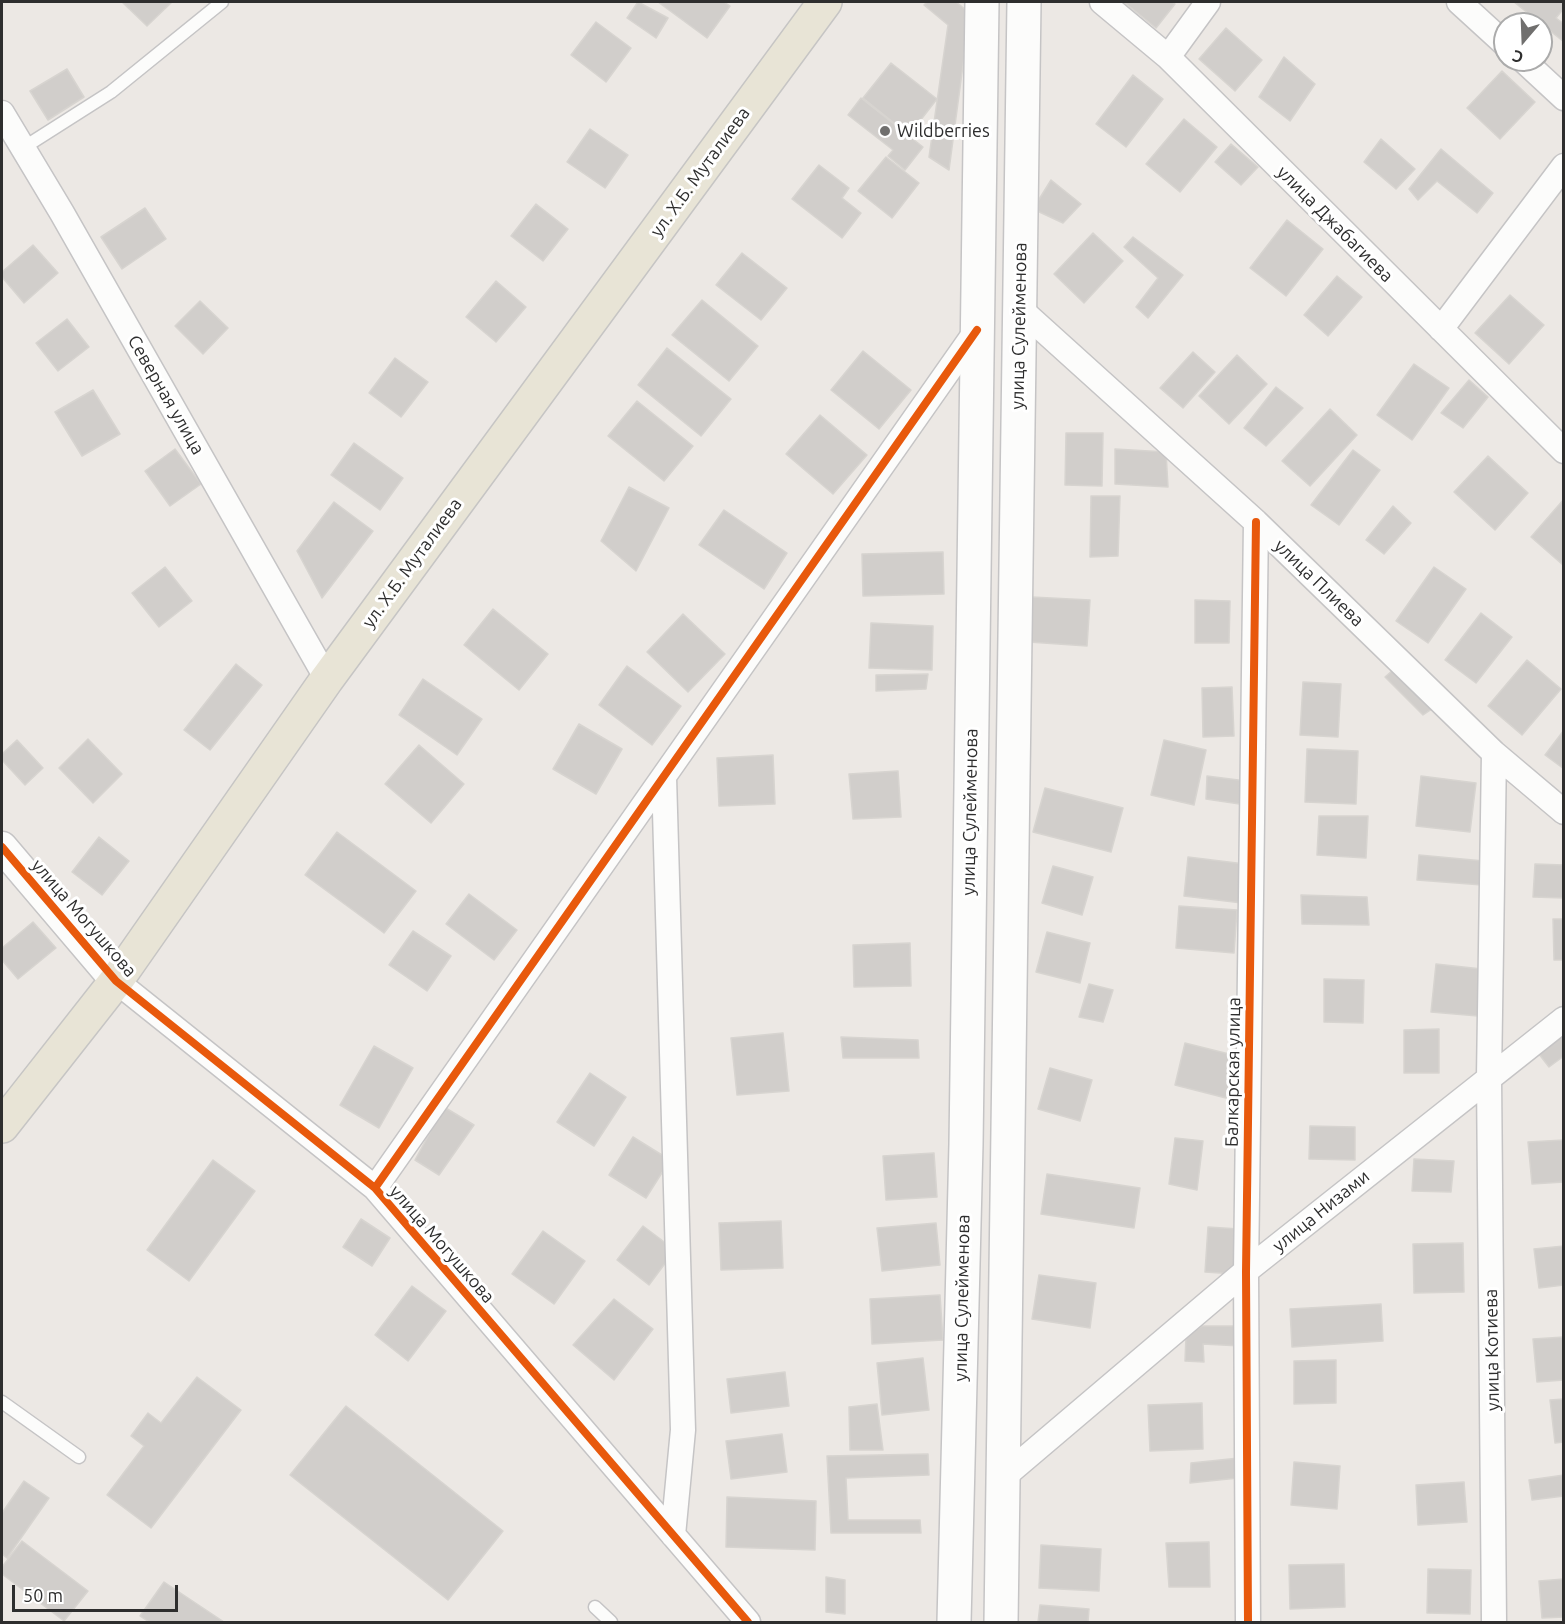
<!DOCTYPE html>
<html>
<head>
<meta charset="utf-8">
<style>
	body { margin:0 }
	#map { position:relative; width:1565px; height:1624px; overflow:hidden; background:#ece8e4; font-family:Ubuntu,sans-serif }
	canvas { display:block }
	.frame { position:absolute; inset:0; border:3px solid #2e2e2e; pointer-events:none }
	.north { position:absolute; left:1493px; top:12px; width:60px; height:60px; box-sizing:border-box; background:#fff; border:2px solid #ababab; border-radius:50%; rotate:199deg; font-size:16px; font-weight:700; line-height:24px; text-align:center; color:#2e2e2e }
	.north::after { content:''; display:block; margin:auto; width:21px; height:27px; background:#706f6e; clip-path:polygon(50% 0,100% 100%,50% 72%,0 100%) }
	.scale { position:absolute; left:12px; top:1585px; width:166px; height:27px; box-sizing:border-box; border:3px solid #2e2e2e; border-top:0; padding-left:8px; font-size:18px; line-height:21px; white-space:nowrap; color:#2e2e2e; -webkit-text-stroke:4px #fff; paint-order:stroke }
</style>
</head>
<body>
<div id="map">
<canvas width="1565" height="1624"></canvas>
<div class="frame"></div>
<div class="north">С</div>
<div class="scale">50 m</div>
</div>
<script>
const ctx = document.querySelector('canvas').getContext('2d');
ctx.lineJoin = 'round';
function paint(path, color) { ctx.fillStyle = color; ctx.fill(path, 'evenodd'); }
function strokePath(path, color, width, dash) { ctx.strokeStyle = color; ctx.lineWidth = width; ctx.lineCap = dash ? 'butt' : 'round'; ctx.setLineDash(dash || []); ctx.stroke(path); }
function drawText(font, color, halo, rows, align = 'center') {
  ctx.font = font + ' Ubuntu,sans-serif'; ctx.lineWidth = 6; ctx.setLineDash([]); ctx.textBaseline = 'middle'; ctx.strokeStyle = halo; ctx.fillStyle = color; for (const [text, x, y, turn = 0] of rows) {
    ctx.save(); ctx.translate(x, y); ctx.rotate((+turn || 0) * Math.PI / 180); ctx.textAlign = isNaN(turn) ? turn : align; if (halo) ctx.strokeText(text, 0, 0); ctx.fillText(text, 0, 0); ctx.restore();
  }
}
const building = new Path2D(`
	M122,2H172L147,26Z
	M638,2L668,18L656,38L627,18Z
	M658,2H724L730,6L707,38Z
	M927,2H956L970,13L949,170L929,157L948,25L924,5Z
	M1124,2H1172L1175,4L1156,28Z
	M1514,2H1564V8L1556,18L1564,24V42Z
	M596,22L631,48L606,82L571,55Z
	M1226,28L1262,60L1235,91L1199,59Z
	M1284,57L1315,84L1290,121L1259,97Z
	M891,63L937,99L909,135L863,98Z
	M67,69L84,97L48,120L30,91Z
	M1502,71L1535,102L1500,139L1467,108Z
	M1133,75L1163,99L1126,147L1096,124Z
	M861,98L923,147L905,170L888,156L893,150L848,115Z
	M1184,119L1217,147L1180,192L1146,164Z
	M590,129L628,155L605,188L567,162Z
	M1381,139L1415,169L1396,189L1364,162Z
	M1231,144L1258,167L1241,185L1215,162Z
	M1441,149L1493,193L1477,213L1437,181L1418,200L1409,189Z
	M886,157L919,183L892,218L858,191Z
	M819,165L849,188L842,198L861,213L842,238L792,199Z
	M1051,180L1081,204L1063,223L1033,209Z
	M536,204L568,229L543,261L511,236Z
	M145,208L166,239L122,269L101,237Z
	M1287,220L1323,249L1286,296L1250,268Z
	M1093,233L1123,261L1084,303L1054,274Z
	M1133,237L1183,275L1148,318L1136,307L1158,278L1124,247Z
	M33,245L58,273L24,303L2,277V272Z
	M742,253L787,288L761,320L716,285Z
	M1337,276L1362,297L1328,336L1304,315Z
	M496,281L526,307L496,342L466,317Z
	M1510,295L1544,325L1509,364L1475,333Z
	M702,300L758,346L729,381L672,335Z
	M200,301L228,328L203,354L175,326Z
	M67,319L89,347L58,371L36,343Z
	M667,348L731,399L701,436L638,385Z
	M863,351L911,390L879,429L831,390Z
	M1193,352L1215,372L1183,408L1160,388Z
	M1237,355L1267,384L1229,424L1199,396Z
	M395,358L428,382L401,417L369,393Z
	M1414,364L1449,388L1412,440L1377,415Z
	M1469,380L1488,397L1463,428L1441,413Z
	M1276,387L1303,408L1266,446L1244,428Z
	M93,390L120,434L82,456L55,412Z
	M637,401L693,446L664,481L608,436Z
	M1330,409L1357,435L1310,486L1282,461Z
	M820,415L867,455L833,494L786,454Z
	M1066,433H1103L1102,486L1065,485Z
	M354,443L403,478L380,510L331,475Z
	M175,449L201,484L170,506L145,471Z
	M1115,449L1166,452L1168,487L1115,484Z
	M1353,450L1380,470L1339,525L1311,505Z
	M1488,456L1528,493L1495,530L1454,492Z
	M629,487L669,508L636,571L601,541Z
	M1091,496H1120L1118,556L1090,557Z
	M1564,499V565H1563L1531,537Z
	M334,502L373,531L322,598L297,551Z
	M1393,506L1411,523L1384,554L1366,540Z
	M724,510L787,553L764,589L699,545Z
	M943,552L944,594L863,596L862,554Z
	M165,567L192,601L159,627L132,593Z
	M1434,567L1466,589L1428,643L1396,621Z
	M1032,597L1090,600L1087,646L1029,642Z
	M1195,600L1230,601L1229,643H1195Z
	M493,609L548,654L519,690L464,645Z
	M1481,613L1512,637L1476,683L1445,660Z
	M683,614L725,654L688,692L647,652Z
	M871,623L933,626L932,670L869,668Z
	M1527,660L1561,689L1522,735L1488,706Z
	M236,664L262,685L210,750L184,730Z
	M627,666L681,706L652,745L599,705Z
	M1393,670L1432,709L1423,715L1385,677Z
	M928,674L926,689L876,691V675Z
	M423,679L482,719L457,755L399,715Z
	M1303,682L1341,684L1338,737L1300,735Z
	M1232,687L1234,736L1203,737L1202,688Z
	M579,724L622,749L596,794L553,769Z
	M1564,730V769L1545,755Z
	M88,739L122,774L93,803L59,768Z
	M17,740L43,768L25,785L2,760V754Z
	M1164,740L1206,750L1194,805L1151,795Z
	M419,745L464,784L431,823L385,784Z
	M1307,749L1358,751L1356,804L1305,802Z
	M773,755L775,804L719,806L717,758Z
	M898,771L901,817L853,819L849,774Z
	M1207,776L1254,782L1253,806L1206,799Z
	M1421,776L1476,783L1470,832L1416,826Z
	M1045,788L1123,808L1111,852L1033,832Z
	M1319,816H1368L1366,858L1317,855Z
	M337,832L416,891L384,933L305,875Z
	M99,837L129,861L102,895L72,872Z
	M1419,855L1484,861L1482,885L1417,880Z
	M1188,857L1245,864L1242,903L1184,896Z
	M1535,864L1564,865V898L1533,897Z
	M1053,866L1093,877L1082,915L1042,903Z
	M469,894L517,930L494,960L446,924Z
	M1301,895L1367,897L1369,925L1302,924Z
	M1179,906L1237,910L1234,953L1176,948Z
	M1553,919H1564V960H1554Z
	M33,922L56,948L18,979L2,960V948Z
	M413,931L451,956L427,991L389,965Z
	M1047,932L1090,943L1080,983L1036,972Z
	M910,943L911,986L854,987L853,945Z
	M1436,964L1482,969L1478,1016L1431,1012Z
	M1324,979L1364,980L1363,1023L1324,1022Z
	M1089,984L1113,990L1103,1022L1079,1017Z
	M1564,1024V1056L1549,1067L1535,1049Z
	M1439,1029V1073H1404V1030Z
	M783,1033L789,1091L737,1095L731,1038Z
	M841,1037L918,1040L919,1058H843Z
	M1185,1043L1237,1056L1226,1098L1175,1085Z
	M374,1046L413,1068L379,1128L340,1105Z
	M1050,1068L1092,1080L1080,1121L1038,1109Z
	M590,1073L626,1097L594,1146L557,1122Z
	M444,1107L474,1125L439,1175L415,1160Z
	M1310,1126L1355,1127V1160L1309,1159Z
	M633,1137L670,1160L646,1198L609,1175Z
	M1175,1138L1203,1141L1197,1190L1169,1184Z
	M1564,1140V1182L1532,1184L1528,1142Z
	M934,1153L937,1197L886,1200L883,1156Z
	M1414,1159L1454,1161L1451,1192L1412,1191Z
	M213,1160L255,1191L189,1281L147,1250Z
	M1047,1174L1140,1188L1134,1228L1041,1214Z
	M361,1219L390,1238L372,1266L343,1247Z
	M781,1221L783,1268L721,1270L719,1223Z
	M936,1223L940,1265L882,1271L877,1228Z
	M643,1226L675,1250L649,1285L617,1260Z
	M1208,1227L1239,1229L1235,1274L1205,1272Z
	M543,1231L585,1261L554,1304L512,1274Z
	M1463,1243L1464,1292L1414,1293L1413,1244Z
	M1564,1246V1285L1539,1288L1534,1249Z
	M1039,1275L1096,1283L1090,1328L1032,1319Z
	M412,1286L446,1311L408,1361L375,1335Z
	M940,1295L943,1340L872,1344L870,1299Z
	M614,1299L653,1329L614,1380L573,1345Z
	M1381,1304L1383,1341L1292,1347L1290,1309Z
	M1202,1326H1240L1241,1346L1203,1344L1204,1362L1185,1361L1186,1336Z
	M1564,1337V1380L1537,1382L1533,1339Z
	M923,1358L929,1410L882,1415L877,1363Z
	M1336,1360V1403L1294,1404V1361Z
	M785,1372L789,1406L731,1413L727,1379Z
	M197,1377L241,1410L151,1528L107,1495L144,1446L131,1436L148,1413L161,1423Z
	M1564,1399V1442L1555,1443L1550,1400Z
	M1202,1403L1203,1449L1150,1451L1148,1405Z
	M877,1404L883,1450H850L849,1407Z
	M346,1406L503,1531L448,1600L290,1475Z
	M782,1434L787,1472L731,1479L726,1441Z
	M928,1454L929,1475L846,1478L848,1520H920L921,1533H831L827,1456Z
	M1239,1458L1238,1478L1190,1483L1191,1463Z
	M1294,1462L1340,1466L1337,1509L1291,1505Z
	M1564,1475V1496L1532,1500L1529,1480Z
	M24,1481L49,1498L7,1558L2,1554V1513Z
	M1464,1482L1467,1522L1418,1525L1416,1485Z
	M727,1497L816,1501L815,1550L726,1547Z
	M22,1541L88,1591L64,1621L2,1574V1567Z
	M1209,1542L1210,1587H1169L1166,1543Z
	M1041,1545L1101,1549L1099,1591L1039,1588Z
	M1344,1564L1345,1607L1290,1609L1289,1565Z
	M1428,1569L1471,1570L1470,1614L1427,1613Z
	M826,1577L845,1580V1614L826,1612Z
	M1564,1579V1617L1542,1618L1539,1581Z
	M164,1582L224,1622H149L140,1616Z
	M1040,1605L1089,1609L1088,1622H1038Z`);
paint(building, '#d1cecb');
strokePath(building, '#d7d4d0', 1.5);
const service = new Path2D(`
	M23,148L111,92L222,2
	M2,1402L79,1457
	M595,1607L611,1622`);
const minor = new Path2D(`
	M1102,2L1168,57L1564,451
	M1459,2L1505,44
	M1168,57L1208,2
	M1523,60L1564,98
	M2,113L62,213L327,679
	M1019,308L1256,522L1494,753L1564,812
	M1441,329L1564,166
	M1494,753L1489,1077L1494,1622
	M664,777L683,1430L673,1535
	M116,981L375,1188L748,1622
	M375,1188L977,330
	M1001,1479L1246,1271L1564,1019
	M1248,1622L1246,1271L1256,522`);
const tertiary = new Path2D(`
	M2,847L116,981`);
const secondary = new Path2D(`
	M954,1622L966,1144L982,2
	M1001,1622L1024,2`);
const primary = new Path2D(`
	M2,1126L116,981L327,679L825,2`);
strokePath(service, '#c5c4c5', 15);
strokePath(minor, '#c5c4c5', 27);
strokePath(tertiary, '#c5c4c5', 33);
strokePath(secondary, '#c5c4c5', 36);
strokePath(primary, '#c6c5c4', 36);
strokePath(service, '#fcfcfb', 12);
strokePath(minor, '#fcfcfb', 24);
strokePath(tertiary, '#fcfcfb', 30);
strokePath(secondary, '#fcfcfb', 33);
strokePath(primary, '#e8e4d6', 33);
strokePath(new Path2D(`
	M2,847L116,981L375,1188L748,1622
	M375,1188L977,330
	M1248,1622L1246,1271L1256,522`), '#e8590c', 8);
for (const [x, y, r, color] of [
	[885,131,6,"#706f6e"]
]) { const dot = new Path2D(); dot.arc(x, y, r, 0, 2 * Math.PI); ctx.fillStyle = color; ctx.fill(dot); strokePath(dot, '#fff', 2); }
drawText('18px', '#2e2e2e', '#fff', [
	["Wildberries",897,131]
], 'left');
drawText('18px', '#2e2e2e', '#fff', [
	["ул. Х.Б. Муталиева",700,172,-54],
	["улица Джабагиева",1335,224,45],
	["улица Сулейменова",1019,326,-89],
	["Северная улица",166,395,60],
	["ул. Х.Б. Муталиева",412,563,-54],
	["улица Плиева",1319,583,44],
	["улица Сулейменова",970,812,-89],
	["улица Могушкова",84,918,49],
	["Балкарская улица",1233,1072,-89],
	["улица Низами",1321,1211,-39],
	["улица Могушкова",442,1244,49],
	["улица Сулейменова",962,1298,-89],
	["улица Котиева",1492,1350,-91]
]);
</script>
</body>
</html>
